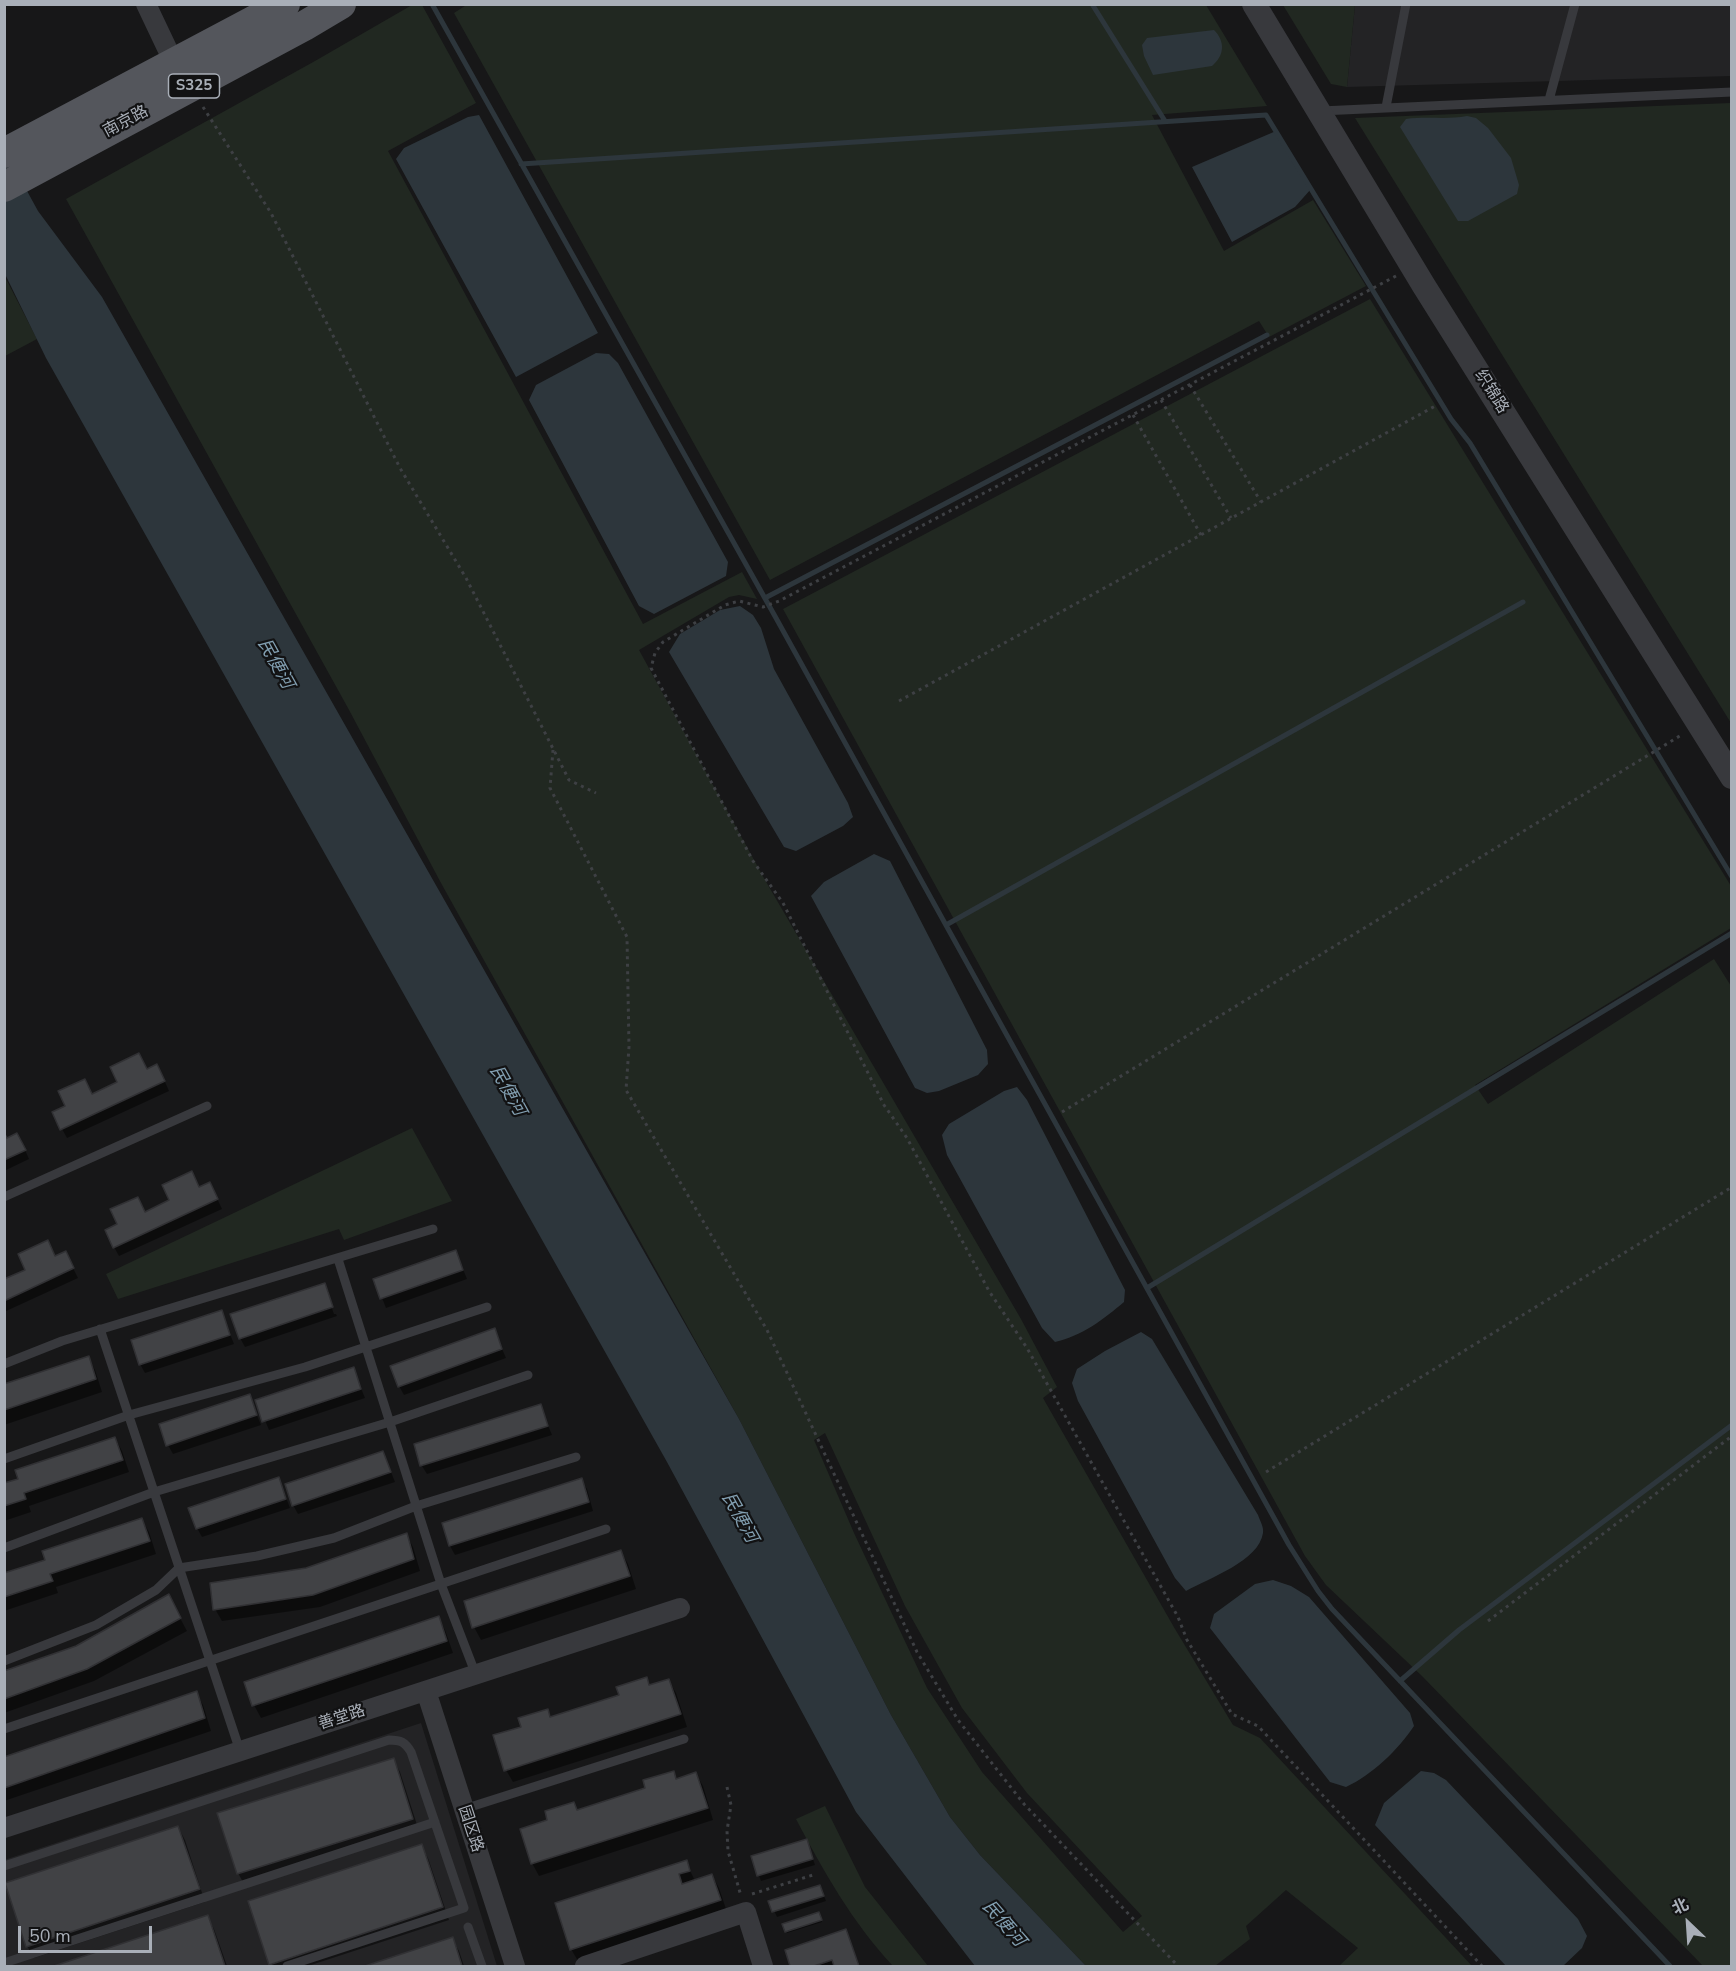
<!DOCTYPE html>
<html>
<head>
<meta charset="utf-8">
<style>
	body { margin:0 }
	#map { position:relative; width:1736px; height:1971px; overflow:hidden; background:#171718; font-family:"Nunito Sans","Noto Sans SC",sans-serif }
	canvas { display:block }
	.frame { position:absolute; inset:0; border:6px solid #a9afb8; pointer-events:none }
	.north { position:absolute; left:1658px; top:1893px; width:60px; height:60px; -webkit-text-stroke:4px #121213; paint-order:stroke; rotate:335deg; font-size:16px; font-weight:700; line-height:24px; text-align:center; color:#a9afb8 }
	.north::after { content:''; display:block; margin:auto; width:21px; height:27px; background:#a9afb8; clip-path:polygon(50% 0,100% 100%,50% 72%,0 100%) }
	.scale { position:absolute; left:18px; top:1926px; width:134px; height:27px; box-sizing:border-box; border:3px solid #a9afb8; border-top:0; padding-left:8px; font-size:18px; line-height:21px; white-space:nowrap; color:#a9afb8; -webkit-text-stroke:4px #121213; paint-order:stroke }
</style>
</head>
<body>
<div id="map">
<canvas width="1736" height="1971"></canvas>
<div class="frame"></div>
<div class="north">北</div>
<div class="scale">50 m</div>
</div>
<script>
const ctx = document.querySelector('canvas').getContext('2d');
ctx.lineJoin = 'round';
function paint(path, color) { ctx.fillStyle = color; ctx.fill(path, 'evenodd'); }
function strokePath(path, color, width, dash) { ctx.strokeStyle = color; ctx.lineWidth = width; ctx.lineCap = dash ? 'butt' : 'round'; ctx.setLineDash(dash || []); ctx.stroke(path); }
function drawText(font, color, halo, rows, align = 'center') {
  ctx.font = font + ' "Nunito Sans","Noto Sans SC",sans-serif'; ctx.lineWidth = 4.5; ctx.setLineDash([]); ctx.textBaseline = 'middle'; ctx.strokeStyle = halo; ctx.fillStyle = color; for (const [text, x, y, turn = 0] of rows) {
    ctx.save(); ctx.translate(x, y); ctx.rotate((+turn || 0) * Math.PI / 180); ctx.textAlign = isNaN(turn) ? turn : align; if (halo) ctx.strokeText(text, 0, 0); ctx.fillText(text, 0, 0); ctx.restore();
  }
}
paint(new Path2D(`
	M1355,5H1731V76L1347,87Z
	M421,1723L497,1966H5L4,1860Z`), '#232325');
paint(new Path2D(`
	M468,4L1206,5L1267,106L1152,115L1224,251L1313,200L1366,286L1269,337L1259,321L770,580L454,13Z
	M412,5H422L476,103L388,151L643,624L742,572L757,599L739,595L729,597L639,650L765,880L1021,1319L1057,1387L1043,1398L1175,1629L1233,1725L1260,1738L1472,1966H1339L1358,1948L1286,1890L1246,1926L1250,1939L1215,1966H1086L980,1855L950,1817L891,1715L739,1419L441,883L348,708L66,199L315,61ZM825,1433L905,1606L962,1708L1027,1793L1142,1916L1123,1932L982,1772L927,1688L854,1533L814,1440Z
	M1283,5H1355L1347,87L1331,84Z
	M1731,103V723L1355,118Z
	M4,275L37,339L5,356H4Z
	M1370,299L1731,886V928L1475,1085L1488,1104L1714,959L1731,986V1966H1703L1422,1676L1326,1585L1305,1556L783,609Z
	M412,1128L452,1201L344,1240L339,1229L118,1299L106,1274Z
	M825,1806L865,1887L928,1966H893C852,1922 824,1872 796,1819Z`), '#212821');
paint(new Path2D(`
	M1214,30C1226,42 1224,56 1212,66L1153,75L1144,56L1142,45L1147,38Z
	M479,115L598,333L516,377L396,159L404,148L468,117Z
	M1467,116L1476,118L1488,128L1511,158L1519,185L1517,194L1468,221H1458L1400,127L1406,119C1427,116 1447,120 1467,116Z
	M1276,131L1311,189L1295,207L1232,242L1192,167Z
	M4,143L15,169L38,211L102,297L739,1419L891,1715L950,1817L980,1855L1086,1966H975L856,1812L667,1462L46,358L5,274Z
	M596,353L609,354L618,363L728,562L726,576L654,614L639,606L529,400L536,385Z
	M740,606L753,615L761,628L774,669L848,803L853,817L843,826L796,851L784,847L669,652L680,634L720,610Z
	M874,854L890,861L987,1050L988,1064L978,1075L939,1091L927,1093L915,1088L811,896L824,882Z
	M1017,1087L1027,1100L1125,1290L1124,1302C1104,1319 1082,1336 1055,1342L1042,1328L947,1155L942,1135L949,1124L1004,1091Z
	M1141,1332L1152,1339L1258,1515C1260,1521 1264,1527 1263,1533C1259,1561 1209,1578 1186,1591L1175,1578L1078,1401L1072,1383L1077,1369L1105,1351Z
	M1273,1580L1291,1586L1309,1597L1410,1713L1414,1726C1398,1750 1372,1775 1346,1787L1330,1782L1210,1628L1214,1614L1255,1584Z
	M1421,1771L1434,1773L1446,1780L1578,1919L1587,1936L1582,1948L1563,1966H1506L1375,1825L1384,1803Z`), '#2d363c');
paint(new Path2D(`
	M147,1070L162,1075L169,1091L67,1138L62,1129L92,1095Z
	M4,1134L7,1139L22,1143L29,1159L4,1171Z
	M199,1188L214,1192L222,1209L119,1256L114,1247L119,1225Z
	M53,1251L56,1257L70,1262L78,1278L4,1312V1281L27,1270Z
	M456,1252L467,1279L386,1308L375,1280Z
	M324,1285L329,1292H326L334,1314H336L337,1316L245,1347L240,1338Z
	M221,1312L234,1344L145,1373L140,1364Z
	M494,1330L506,1358L404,1395L399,1386Z
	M88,1358L95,1370L102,1392L4,1425V1386Z
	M353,1369L365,1398L269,1430L257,1401Z
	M249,1396L261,1425L173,1454L168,1445Z
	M540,1406L552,1435L427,1474L422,1466L415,1445Z
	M115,1438L122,1451L129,1472L29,1506L31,1512L4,1521V1485Z
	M383,1452L395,1482L298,1514L293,1505Z
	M279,1479L290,1508L202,1537L197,1528Z
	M581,1480L587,1489L593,1511L455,1555L450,1546L444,1524Z
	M142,1520L149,1532L156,1554L56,1587L58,1593L4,1611V1575L47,1561Z
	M406,1534L413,1547L420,1571L320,1607L222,1621L215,1609L306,1570Z
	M621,1552L628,1564L636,1589L481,1640L474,1627Z
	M168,1596L187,1631L94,1681L4,1713V1673L77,1648Z
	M438,1618L445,1630L453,1653L261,1718L254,1705Z
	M646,1679L650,1686L669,1681L676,1693L687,1727L513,1782L506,1770L523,1728L547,1710L551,1718L620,1696Z
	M196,1693L203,1705L211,1731L4,1801V1758Z
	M393,1759L400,1772L419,1831L245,1886L238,1873Z
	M673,1772L677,1780L696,1774L703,1786L713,1820L539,1876L532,1863L549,1821L574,1804L578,1811L647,1789Z
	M178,1827L185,1840L205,1902L34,1958L27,1946Z
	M807,1841L815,1865L761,1881L752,1857Z
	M421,1846L428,1858L449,1920L308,1966H272L271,1964Z
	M686,1862L695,1881L712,1875L719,1888L727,1912L578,1961L571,1949Z
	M820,1886L826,1901L777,1917L770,1902Z
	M820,1916L822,1922L787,1933L786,1931Z
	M207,1917L214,1929L227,1966H58Z
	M846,1931L860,1966H792L786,1951Z
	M452,1939L459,1951L464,1966H369Z`), '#0007');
strokePath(new Path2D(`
	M432,4L776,618L1289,1545L1318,1591L1332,1609L1670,1966
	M1092,4L1165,121
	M521,164L1266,115L1451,419L1470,443L1732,877
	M765,598L1267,335
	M946,925L1523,602
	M1147,1288L1732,933
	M1400,1681L1459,1630L1732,1425`), '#2d363c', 5);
const building = new Path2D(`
	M139,1053L147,1069L157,1064L165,1081L60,1130L52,1112L65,1106L58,1091L85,1079L92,1094L117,1082L110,1067Z
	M4,1133L7,1138L17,1133L26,1150L4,1160Z
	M192,1171L199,1187L210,1182L218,1199L113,1248L105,1230L117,1224L110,1209L138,1197L145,1212L169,1200L162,1185Z
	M48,1240L55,1256L66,1251L74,1268L4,1301V1279L25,1270L18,1254Z
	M456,1250L463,1270L380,1299L373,1279Z
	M325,1283L333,1307L239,1339L230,1314Z
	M222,1310L230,1335L139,1365L131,1340Z
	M495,1328L502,1349L398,1387L390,1366Z
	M89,1356L96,1379L4,1410V1384Z
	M354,1367L361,1389L262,1422L255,1400Z
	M250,1394L257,1415L166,1446L159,1424Z
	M541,1404L548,1426L420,1466L414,1444Z
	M115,1437L123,1460L24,1493L26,1499L4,1506V1483L18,1479L15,1470Z
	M383,1451L391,1472L292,1506L285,1484Z
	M279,1477L286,1499L196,1529L188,1508Z
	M582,1478L589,1502L449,1546L442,1523Z
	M142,1518L150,1541L50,1574L53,1581L4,1597V1573L45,1560L42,1551Z
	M407,1533L414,1559L313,1595L213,1610L210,1583L306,1568Z
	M621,1550L630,1576L472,1628L464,1601Z
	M169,1594L181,1618L87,1669L4,1699V1671L76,1646Z
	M439,1616L447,1641L252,1706L244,1682Z
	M647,1677L649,1685L669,1679L681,1714L504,1771L493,1735L521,1727L518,1718L548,1709L550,1717L619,1695L616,1687Z
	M197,1691L205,1718L4,1788V1757Z
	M394,1758L413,1819L237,1874L217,1813Z
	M674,1771L676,1779L696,1772L708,1808L531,1864L520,1829L547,1820L545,1811L574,1802L577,1810L645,1788L643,1780Z
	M178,1826L200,1889L26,1947L5,1883Z
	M807,1839L813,1859L757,1876L751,1856Z
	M422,1844L443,1907L269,1965L248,1901Z
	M687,1860L690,1871L679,1874L682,1884L712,1874L721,1900L570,1950L555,1903Z
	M820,1885L824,1896L772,1912L768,1901Z
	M819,1912L822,1920L785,1932L782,1924Z
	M208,1915L225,1966H54Z
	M846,1929L859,1966H834L832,1960L814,1966H790L785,1950Z
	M453,1937L462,1966H365Z`);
paint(building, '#414245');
strokePath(building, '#313134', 1.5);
strokePath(new Path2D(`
	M203,107L271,213L400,468L466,578L569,780L596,793
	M1396,276L779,601L763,607L739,601L725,605L663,642L655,653L651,668L753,861L783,903L884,1105L907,1138L989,1291L1027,1348L1178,1617L1187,1640L1232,1714L1258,1726L1482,1966
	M1190,385L1261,502
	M1161,400L1231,518
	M1133,415L1201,535
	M899,701L1437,405
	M553,750L550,788L627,937L629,1047L626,1090L767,1330L917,1652L958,1720L1024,1804L1178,1966
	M1062,1112L1683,734
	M1266,1472L1732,1187
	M1488,1621L1732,1436
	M727,1787L731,1805L727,1831L728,1851L741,1896
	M752,1894L813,1875`), '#3e4044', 3, [3, 4.5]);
strokePath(new Path2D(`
	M1549,100L1575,4
	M1386,107L1406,4
	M1321,111L1732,92
	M4,1197L207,1106
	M338,1259L441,1584L476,1675
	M100,1329L240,1751
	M4,1364L62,1341L433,1229
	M4,1459L129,1415L305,1367L487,1307
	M4,1548L154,1492L390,1422L528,1375
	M4,1661L96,1625L156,1590L179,1568L257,1556L334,1538L416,1506L576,1457
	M4,1729L606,1529
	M464,1809L684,1739
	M4,1866L389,1740C401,1740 405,1742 411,1752L464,1908L287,1966
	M468,1927L482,1966
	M4,1963L435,1822`), '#38393d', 9);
strokePath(new Path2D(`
	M146,4L174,63
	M426,1691L515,1966
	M4,1828L680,1608
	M585,1966L746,1912L763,1966`), '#38393d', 20);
strokePath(new Path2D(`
	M1254,4L1424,286L1732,777`), '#38393d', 24);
strokePath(new Path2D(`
	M4,153L285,4
	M4,187L304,26L341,4`), '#54565c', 30);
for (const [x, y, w] of [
	[194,86,51]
]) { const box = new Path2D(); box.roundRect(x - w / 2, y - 12, w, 24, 4.5); ctx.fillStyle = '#121213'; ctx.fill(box); strokePath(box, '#a9afb8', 1.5); }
drawText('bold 15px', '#a9afb8', null, [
	["S325",194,86]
]);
drawText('16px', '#a9afb8', '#121213', [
	["南京路",126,122,-28],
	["织锦路",1491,392,58],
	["善堂路",342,1718,-18],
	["园区路",470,1829,72]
]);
drawText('italic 18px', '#829fb1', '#121213', [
	["民便河",275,664,61],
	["民便河",507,1091,61],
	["民便河",739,1518,61],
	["民便河",1003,1924,49]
]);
</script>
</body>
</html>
